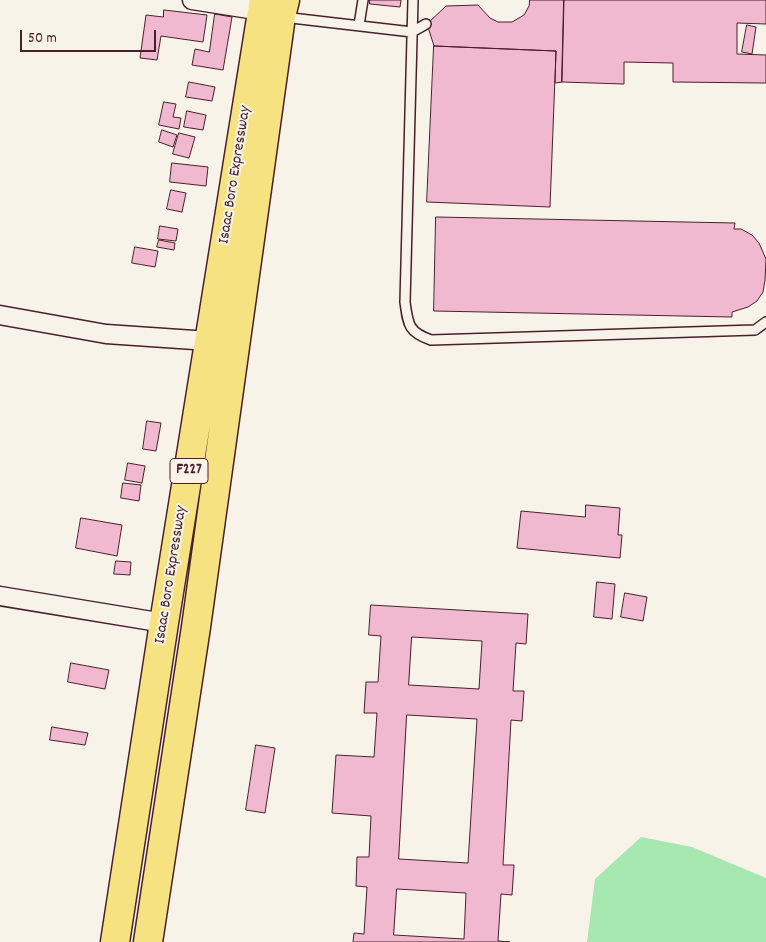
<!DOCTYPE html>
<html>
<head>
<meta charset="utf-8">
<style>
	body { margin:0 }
	#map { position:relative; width:766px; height:942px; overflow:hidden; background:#f7f3e8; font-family:Dekko,sans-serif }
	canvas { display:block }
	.scale { position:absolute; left:20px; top:30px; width:136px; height:22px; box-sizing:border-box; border:2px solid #4a1f2b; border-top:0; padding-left:6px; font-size:15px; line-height:18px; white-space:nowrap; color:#4a1f2b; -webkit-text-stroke:4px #f7f3e8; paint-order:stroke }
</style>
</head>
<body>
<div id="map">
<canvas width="766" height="942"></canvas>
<div class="scale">50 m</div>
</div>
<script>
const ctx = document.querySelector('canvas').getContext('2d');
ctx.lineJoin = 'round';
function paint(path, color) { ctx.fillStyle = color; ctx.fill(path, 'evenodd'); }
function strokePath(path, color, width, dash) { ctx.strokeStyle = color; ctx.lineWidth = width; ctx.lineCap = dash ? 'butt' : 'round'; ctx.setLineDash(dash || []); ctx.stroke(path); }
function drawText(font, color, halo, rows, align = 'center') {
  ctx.font = font + ' Dekko,sans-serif'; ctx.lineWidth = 4; ctx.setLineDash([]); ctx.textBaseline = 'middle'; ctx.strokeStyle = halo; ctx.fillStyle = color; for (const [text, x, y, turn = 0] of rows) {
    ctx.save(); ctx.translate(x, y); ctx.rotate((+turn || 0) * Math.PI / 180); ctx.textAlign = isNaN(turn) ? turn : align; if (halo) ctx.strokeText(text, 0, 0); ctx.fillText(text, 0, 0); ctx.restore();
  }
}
paint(new Path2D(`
	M641,837L692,847L766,878V942H587L595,879Z`), '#a7e7b0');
const building = new Path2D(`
	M370,0H401L400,7L370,4Z
	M530,0H564L562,82L555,83L556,51L434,46L427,24L446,6L478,5L490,18L498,22H512L524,15L529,6Z
	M564,0H766V24L737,23V54L766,55V83L673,82V63L624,62V84L562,82Z
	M164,10L207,15L203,42L161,36L157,60L140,58L146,15L163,17Z
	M215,14L232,17L223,70L192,65L195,49L209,52Z
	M747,25L756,27L752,54L742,52Z
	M434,46L556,51L550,207L427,202Z
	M189,82L215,87L212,101L186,97Z
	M164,102L176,104L173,117L181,118L179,129L159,125Z
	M187,111L206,115L203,130L184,127Z
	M162,130L177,135L173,147L159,142Z
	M179,133L195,137L189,158L173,154Z
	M172,163L208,167L206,186L170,182Z
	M171,190L186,193L182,212L167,209Z
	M436,217L735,223L734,229H741L752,235L759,243L766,259L765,280L763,292L757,301L748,307L732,312V317L434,311Z
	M160,226L178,229L176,241L158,239Z
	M159,240L175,243L174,250L157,247Z
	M135,247L158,251L155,267L132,263Z
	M147,421L161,423L156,451L143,449Z
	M128,463L145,466L142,483L125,480Z
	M123,483L141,485L139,501L121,498Z
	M586,505L620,508L618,535H622L620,558L517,548L521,511L585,517Z
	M81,518L122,525L117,556L76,548Z
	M116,561L131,562L130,575L114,574Z
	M597,582L615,584L612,619L594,617Z
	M625,593L647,597L643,621L621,617Z
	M371,605L528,614L526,644L516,643L513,691H524L522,721L511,720L503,865H514L512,895L501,894L498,941L510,942H353L354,933L364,934L367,887L356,886L357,857H369L371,816L332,813L336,755L374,757L377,713H364L366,682H378L381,636L369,635ZM412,637L482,641L479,689L409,685ZM407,715L477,719L468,863L399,859ZM397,889L466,893L464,939L394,935Z
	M71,663L109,670L105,689L68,682Z
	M52,727L88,733L85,745L50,740Z
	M256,745L275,748L265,813L246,810Z`);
paint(building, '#f0b9d0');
strokePath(building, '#4a1f2b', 1);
const lane = new Path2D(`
	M413,0L405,302C408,324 408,332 431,340L755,330L766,322
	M283,17L412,32L426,24
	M359,25L363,0`);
const street = new Path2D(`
	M192,0L262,11
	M0,315L106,334L209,341
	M0,596L164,623`);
const primary = new Path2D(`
	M115,942L164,623L264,0
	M148,942L196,627L281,16L285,0`);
strokePath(lane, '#4a1f2b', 12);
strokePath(street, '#4a1f2b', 21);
strokePath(primary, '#4a1f2b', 31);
strokePath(lane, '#f7f3e8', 9);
strokePath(street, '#f7f3e8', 18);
strokePath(primary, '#f7e281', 28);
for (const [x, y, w] of [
	[189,471,38]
]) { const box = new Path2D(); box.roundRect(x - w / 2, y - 12.5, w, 25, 4); ctx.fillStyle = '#f7f3e8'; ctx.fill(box); strokePath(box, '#4a1f2b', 1); }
drawText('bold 15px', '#4a1f2b', null, [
	["F227",189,471]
]);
drawText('16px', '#4a1f2b', '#f7f3e8', [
	["Isaac Boro Expressway",236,175,-81],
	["Isaac Boro Expressway",172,575,-81]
]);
</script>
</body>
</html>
